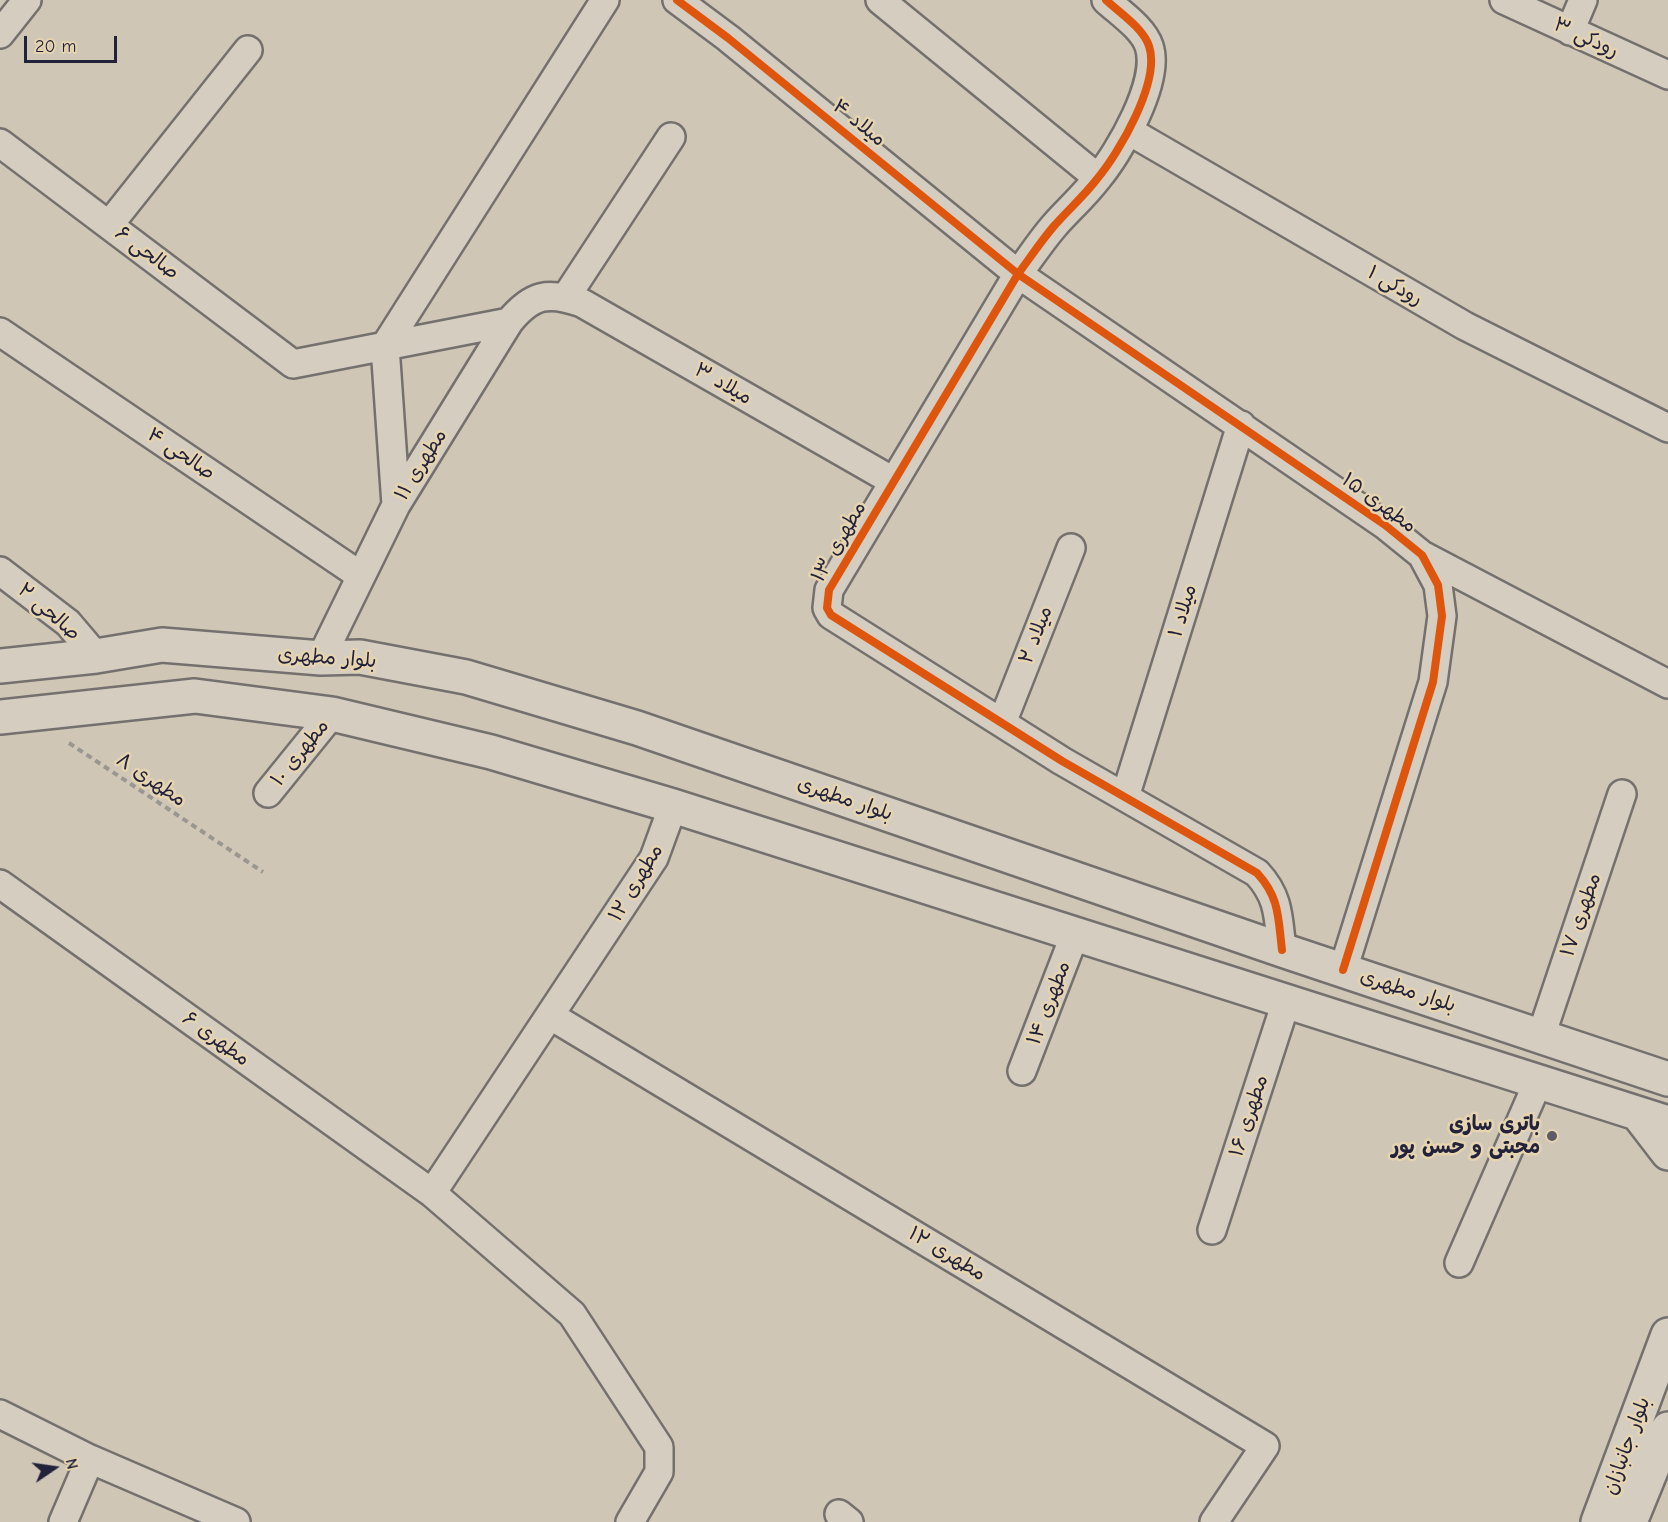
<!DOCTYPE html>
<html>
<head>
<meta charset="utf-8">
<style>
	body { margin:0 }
	#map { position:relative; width:1668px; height:1522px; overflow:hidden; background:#cfc6b5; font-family:"Comic Neue",sans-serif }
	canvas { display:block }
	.north { position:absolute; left:24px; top:1438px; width:60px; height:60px; -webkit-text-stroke:4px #e6d4b1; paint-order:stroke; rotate:77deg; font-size:16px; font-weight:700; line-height:24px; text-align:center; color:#22223b }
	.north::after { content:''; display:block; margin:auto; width:21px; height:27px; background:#22223b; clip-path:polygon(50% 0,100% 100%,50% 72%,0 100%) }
	.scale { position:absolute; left:24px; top:36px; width:93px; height:27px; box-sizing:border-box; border:3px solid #22223b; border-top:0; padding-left:8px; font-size:18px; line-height:21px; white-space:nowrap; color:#22223b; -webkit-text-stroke:4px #e6d4b1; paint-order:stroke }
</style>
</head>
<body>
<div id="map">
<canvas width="1668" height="1522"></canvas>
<div class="north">N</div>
<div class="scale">20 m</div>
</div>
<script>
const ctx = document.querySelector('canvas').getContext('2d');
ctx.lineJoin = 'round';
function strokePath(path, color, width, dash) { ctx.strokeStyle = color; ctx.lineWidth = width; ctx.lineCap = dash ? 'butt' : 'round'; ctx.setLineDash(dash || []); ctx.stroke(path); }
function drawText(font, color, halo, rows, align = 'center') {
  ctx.font = font + ' "Comic Neue","Playpen Sans Arabic",sans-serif'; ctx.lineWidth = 5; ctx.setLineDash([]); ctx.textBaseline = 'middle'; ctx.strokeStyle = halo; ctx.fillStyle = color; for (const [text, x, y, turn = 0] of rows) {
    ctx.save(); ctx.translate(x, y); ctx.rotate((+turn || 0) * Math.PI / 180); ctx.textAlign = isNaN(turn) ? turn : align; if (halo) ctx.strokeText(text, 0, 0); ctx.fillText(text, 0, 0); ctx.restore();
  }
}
const minor = new Path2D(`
	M677,0L728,38L1018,274L1385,525L1422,555L1438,585L1442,616L1433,682L1343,970
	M880,0L1098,178
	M1106,0C1120,13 1143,28 1149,46C1161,81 1119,153 1097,179C1084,196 1068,210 1054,226C1041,241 1030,258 1018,274L829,590L827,608L831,615L1062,761L1257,873C1280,898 1278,918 1282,950
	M1504,0L1668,75
	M1570,31L1583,0
	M0,34L27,0
	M1129,131L1465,326L1668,428
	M0,143L293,364L509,322
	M109,225L248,50
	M566,297L671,137
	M0,332L361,576
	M396,505L385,346L605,0
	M1422,555L1668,684
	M0,571L68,623L96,656
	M321,658L396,505L509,322C532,294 548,291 582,303L893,481
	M1002,723L1071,548
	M268,793L332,714
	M1125,797L1241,425
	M0,884L432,1193L572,1314L659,1447V1472L630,1522
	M551,1016L1265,1446L1214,1522
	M1541,1036L1622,794
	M1022,1071L1075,934
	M432,1193L654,858L673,806
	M1212,1230L1286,1002
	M1459,1263L1538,1082
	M0,1414L90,1459L236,1522
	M839,1514L849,1522
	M63,1522L90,1459`);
const secondary = new Path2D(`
	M0,666L96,656L162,645L321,658L360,657L466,677L637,728L1282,950L1668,1079
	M0,717L195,696L332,714L491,752L673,806L1668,1123
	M1638,1114L1668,1153
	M1598,1522L1668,1335
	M1630,1522L1668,1429`);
strokePath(minor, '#74706e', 32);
strokePath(secondary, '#74706e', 38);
strokePath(new Path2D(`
	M69,743L263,872`), '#9a9690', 4, [6, 4.5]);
strokePath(minor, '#d4cdc0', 27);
strokePath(secondary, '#d4cdc0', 33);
strokePath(new Path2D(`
	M677,0L728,38L1018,274L1385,525L1422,555L1438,585L1442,616L1433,682L1343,970
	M1106,0C1120,13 1143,28 1149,46C1161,81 1119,153 1097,179C1084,196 1068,210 1054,226C1041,241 1030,258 1018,274L829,590L827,608L831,615L1062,761L1257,873C1280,898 1278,918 1282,950`), '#de560e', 8);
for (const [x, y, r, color] of [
	[1552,1136,6,"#5f5b66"]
]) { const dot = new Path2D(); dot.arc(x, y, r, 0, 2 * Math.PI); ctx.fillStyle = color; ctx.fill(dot); strokePath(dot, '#e6d4b1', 2); }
drawText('20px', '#22223b', '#e6d4b1', [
	["رودکی ۳",1586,38,25],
	["میلاد ۴",859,123,39],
	["صالحی ۶",147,253,37],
	["رودکی ۱",1395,286,30],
	["میلاد ۳",723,384,30],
	["صالحی ۴",181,454,34],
	["مطهری ۱۱",421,465,-58],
	["مطهری ۱۵",1379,503,36],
	["مطهری ۱۳",839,542,-60],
	["میلاد ۱",1183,611,-73],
	["صالحی ۲",49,612,41],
	["میلاد ۲",1036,635,-69],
	["بلوار مطهری",327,658,4],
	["مطهری ۱۰",300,753,-51],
	["مطهری ۸",151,780,34],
	["بلوار مطهری",845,799,19],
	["مطهری ۱۲",636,883,-59],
	["مطهری ۱۷",1581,915,-71],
	["بلوار مطهری",1408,991,18],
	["مطهری ۱۴",1049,1003,-69],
	["مطهری ۶",216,1039,36],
	["مطهری ۱۶",1249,1116,-72],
	["مطهری ۱۲",947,1254,31],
	["بلوار جانبازان",1627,1446,-70]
]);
drawText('bold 20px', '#22223b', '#e6d4b1', [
	["باتری سازی",1540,1124],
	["محبتی و حسن پور",1540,1147]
], 'right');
</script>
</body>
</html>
